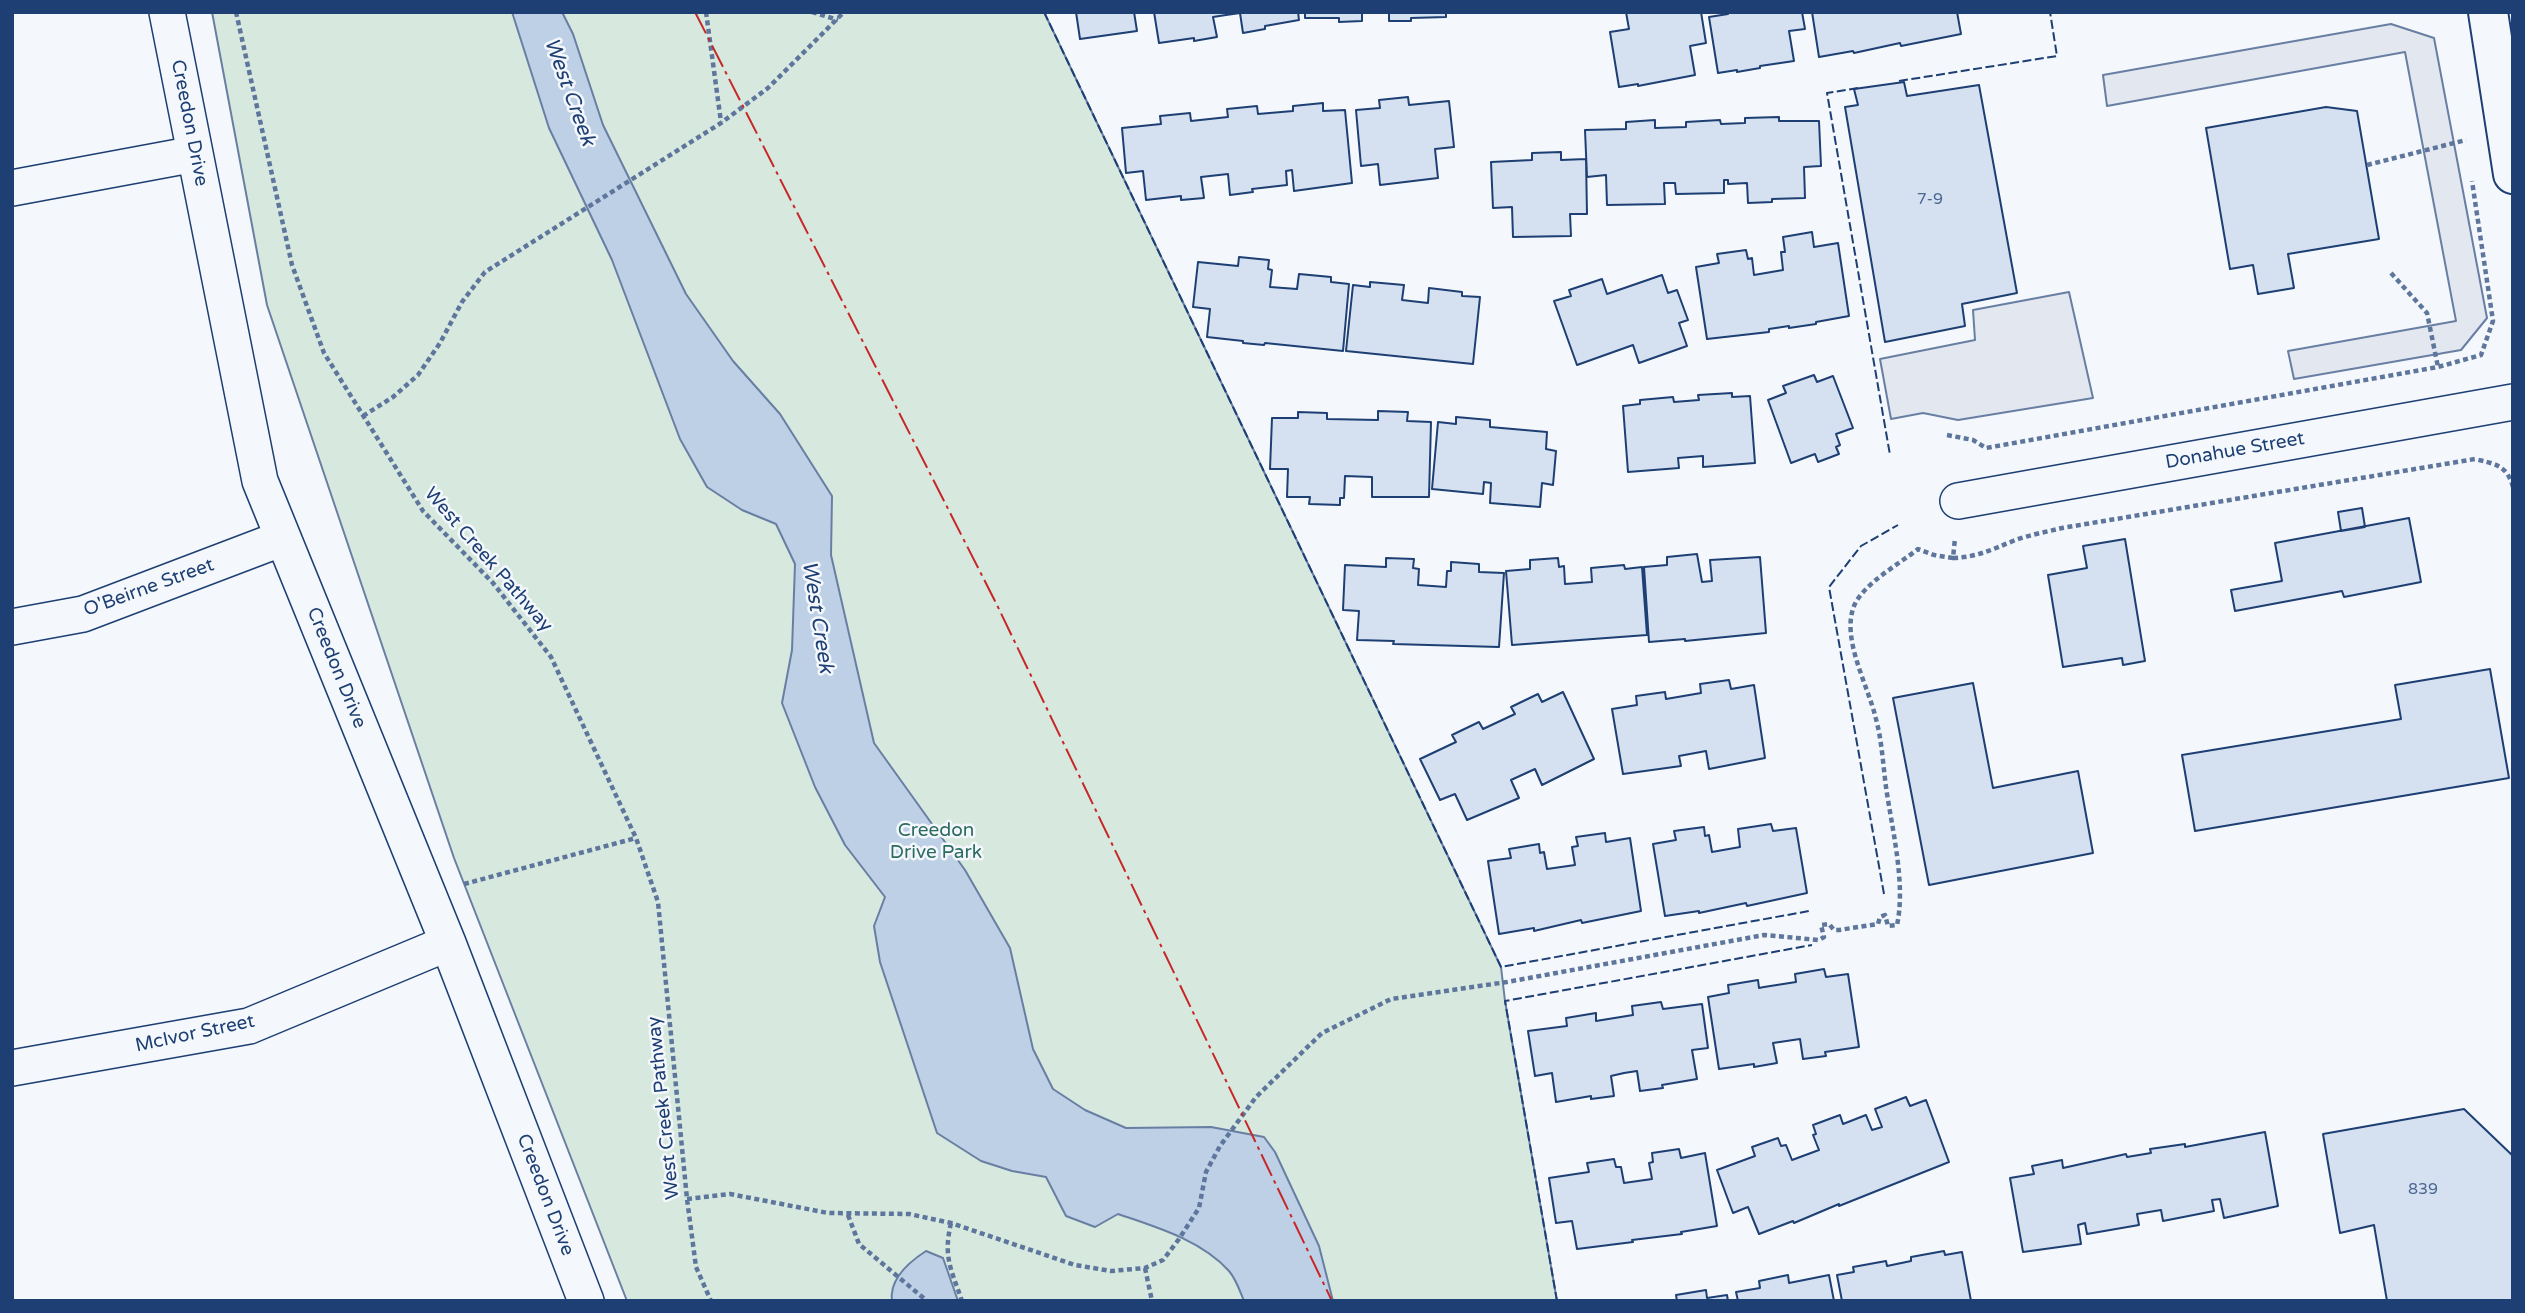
<!DOCTYPE html>
<html>
<head>
<meta charset="utf-8">
<style>
	body { margin:0 }
	#map { position:relative; width:2525px; height:1313px; overflow:hidden; background:#f4f7fb; font-family:"Varela Round",sans-serif }
	canvas { display:block }
	.frame { position:absolute; inset:0; border:14px solid #1d3f73; pointer-events:none }
</style>
</head>
<body>
<div id="map">
<canvas width="2525" height="1313"></canvas>
<div class="frame"></div>
</div>
<script>
const ctx = document.querySelector('canvas').getContext('2d');
ctx.lineJoin = 'round';
function paint(path, color) { ctx.fillStyle = color; ctx.fill(path, 'evenodd'); }
function strokePath(path, color, width, dash) { ctx.strokeStyle = color; ctx.lineWidth = width; ctx.lineCap = dash ? 'butt' : 'round'; ctx.setLineDash(dash || []); ctx.stroke(path); }
function drawText(font, color, halo, rows, align = 'center') {
  ctx.font = font + ' "Varela Round",sans-serif'; ctx.lineWidth = 5; ctx.setLineDash([]); ctx.textBaseline = 'middle'; ctx.strokeStyle = halo; ctx.fillStyle = color; for (const [text, x, y, turn = 0] of rows) {
    ctx.save(); ctx.translate(x, y); ctx.rotate((+turn || 0) * Math.PI / 180); ctx.textAlign = isNaN(turn) ? turn : align; if (halo) ctx.strokeText(text, 0, 0); ctx.fillText(text, 0, 0); ctx.restore();
  }
}
const green = new Path2D(`
	M212,12H1044L1501,967L1505,1001L1557,1301H627L454,858L267,305Z`);
paint(green, '#d7e8df');
strokePath(green, '#687fa3', 2);
const parking = new Path2D(`
	M2391,24L2434,38L2487,318L2461,350L2294,379L2288,351L2456,321L2405,52L2107,106L2103,75Z
	M2069,292L2093,398L1958,420L1923,413L1891,419L1880,359L1975,340L1973,310Z`);
paint(parking, '#e3e8f0');
strokePath(parking, '#687fa3', 2);
const water = new Path2D(`
	M512,12H562L573,34L603,125L686,294L733,361L780,414L832,496L831,555L874,743L965,870L1010,948L1033,1049L1053,1089L1085,1110L1126,1128L1211,1127L1264,1137L1275,1152L1319,1246L1333,1301H1244C1240,1291 1236,1279 1229,1271C1201,1240 1156,1227 1118,1214L1095,1227L1066,1216L1046,1177L1012,1171L981,1161L937,1133L880,962L874,926L885,897L845,845L815,787L782,703L792,650L795,564L776,524L742,510L707,487L680,439L612,260L549,128Z
	M926,1251L943,1258L958,1301H892C889,1279 909,1262 926,1251Z`);
paint(water, '#bed0e5');
strokePath(water, '#687fa3', 2);
const building = new Path2D(`
	M1076,12H1134L1137,31L1080,39Z
	M1154,12H1298L1299,20L1265,26V29L1243,33L1240,13L1226,15L1213,17L1217,37L1194,41V38L1159,43Z
	M1305,12H1362V21L1339,22V18H1305Z
	M1389,12H1446V17L1411,18V21H1389Z
	M1626,12H1701L1706,43L1690,46L1695,75L1638,86V84L1619,87L1610,32L1629,29Z
	M1728,12H1802L1805,29L1789,31L1794,61L1760,66V68L1737,72V70L1718,73L1709,17L1728,14Z
	M1812,12H1957L1961,34L1901,46L1900,43L1854,53L1853,51L1819,57Z
	M1904,82L1907,96L1979,85L2017,293L1962,304L1965,326L1885,342L1845,107L1858,105L1854,89Z
	M1408,97L1409,105L1449,101L1454,147L1435,149L1438,178L1380,185L1378,164L1361,166L1356,110L1380,108L1379,100Z
	M1323,103V111L1345,110L1352,183L1294,191L1292,170L1286,171L1287,185L1252,189L1253,192L1230,195L1228,174L1201,177L1204,198L1181,200V196L1146,200L1143,171L1126,173L1122,128L1161,124L1160,116L1190,113L1191,121L1228,117L1227,109L1257,106L1258,114L1293,111V106Z
	M2326,107L2357,111L2379,239L2288,254L2294,288L2258,294L2253,265L2230,269L2206,128Z
	M1779,117V121H1819L1821,166L1804,167L1805,198L1772,199V202L1748,203L1747,183L1728,184V180H1724V193L1676,194L1675,183H1664L1665,204L1607,205L1606,175L1587,177L1585,130L1626,129V122L1655,120V128L1686,127V122L1720,120L1721,124L1745,123V118Z
	M1561,152V160L1586,159L1587,214H1570L1571,236L1513,237L1512,207L1493,208L1491,162L1532,160V153Z
	M1812,232L1814,247L1838,243L1849,316L1816,322V324L1789,328V326L1769,329V332L1707,339L1696,267L1719,263L1717,254L1746,250L1748,259L1752,258L1754,275L1783,270L1781,252H1785L1783,237Z
	M1239,257L1269,260L1268,269L1272,270L1270,287L1297,289L1299,274L1331,277V282L1349,284L1343,351L1265,343L1264,345L1243,343V341L1207,337L1210,309L1193,307L1198,262L1238,266Z
	M1662,275L1668,293L1677,290L1688,320L1679,323L1687,346L1639,363L1633,345L1577,365L1554,301L1571,296L1569,290L1602,279L1607,294Z
	M1370,282L1404,285L1402,300L1428,303L1429,288L1462,292V296L1480,297L1473,364L1346,351L1353,285L1370,287Z
	M1814,375L1817,382L1833,376L1853,428L1836,434L1840,445L1836,447L1839,454L1818,462L1815,454L1791,463L1768,400L1786,393L1783,386Z
	M1732,393V397L1750,396L1755,463L1703,467V456L1678,458L1679,468L1628,472L1623,406L1640,404V400L1673,397L1674,402L1699,400L1698,395Z
	M1378,411L1408,412L1407,421L1431,422L1429,497H1372V477L1345,476L1344,498H1340V505L1309,504L1310,497H1287L1288,469H1270L1272,418H1298V412L1327,413V419L1378,420Z
	M1456,417L1490,420V427L1547,432L1546,449L1556,451L1553,485L1542,483L1540,507L1490,503L1491,483L1484,482L1483,494L1432,489L1438,422L1456,424Z
	M2362,508L2365,527L2341,531L2338,512Z
	M2409,518L2421,582L2344,597L2342,591L2235,611L2231,590L2282,581L2275,543Z
	M2125,539L2145,661L2123,665L2122,658L2063,667L2048,575L2087,568L2083,546Z
	M1697,554L1702,582L1712,581L1710,560L1760,557L1766,633L1685,641V639L1649,642L1644,567L1667,565V557Z
	M1386,558L1414,559L1413,568L1419,569L1418,585L1446,587L1447,571H1451V562L1479,564V572L1504,573L1499,647L1393,644L1394,641L1357,640L1359,611L1343,610L1345,565L1386,567Z
	M1558,558L1559,567L1564,566L1565,584L1592,582L1591,568L1624,565L1625,569L1642,567L1647,635L1512,645L1506,571L1530,569V560Z
	M2490,669L2509,778L2195,831L2182,755L2401,719L2395,685Z
	M1729,680L1731,689L1754,685L1765,758L1709,769L1706,751L1679,756L1681,766L1623,774L1612,709L1637,705L1636,696L1665,692L1666,699L1701,693L1700,684Z
	M1973,683L1993,788L2078,771L2093,853L1929,885L1893,698Z
	M1563,692L1594,759L1542,785L1535,769L1511,780L1519,798L1467,820L1455,794L1440,800L1420,759L1456,742L1452,735L1479,722L1483,729L1515,714L1511,707L1538,694L1542,702Z
	M1771,824L1773,831L1796,828L1807,893L1747,906L1746,903L1699,913V911L1665,916L1653,844L1676,840L1674,831L1704,827L1705,836L1709,835L1712,852L1740,847L1738,829Z
	M1605,833L1606,842L1630,838L1641,911L1582,923L1581,920L1534,931V928L1499,934L1488,861L1511,858L1509,849L1539,844L1540,853L1544,852L1547,869L1575,865L1572,847L1578,846L1576,837Z
	M1824,969L1826,977L1848,974L1859,1047L1825,1052L1826,1056L1803,1059L1800,1039L1773,1043L1777,1063L1754,1067V1064L1719,1069L1708,997L1729,993L1728,985L1758,980L1759,988L1764,987L1796,982L1795,974Z
	M1661,1002L1663,1009L1702,1004L1708,1048L1692,1050L1697,1079L1662,1085L1663,1088L1640,1091L1637,1071L1624,1073L1611,1076L1614,1096L1591,1099V1096L1556,1102L1552,1073L1535,1076L1528,1031L1567,1026L1566,1018L1596,1013V1021L1633,1015L1632,1006Z
	M1906,1097L1910,1106L1926,1100L1949,1162L1839,1206V1204L1794,1223L1793,1221L1759,1234L1748,1207L1733,1213L1717,1170L1755,1156L1752,1147L1778,1138L1781,1146L1786,1145L1792,1160L1819,1150L1813,1135L1816,1134L1813,1125L1840,1115L1843,1124L1866,1115L1872,1130L1882,1127L1875,1109Z
	M2464,1109L2513,1156V1301H2387L2374,1225L2340,1233L2323,1134Z
	M2265,1132L2278,1206L2224,1218L2220,1199L2212,1200L2214,1211L2163,1221L2161,1210L2137,1214L2139,1225L2087,1234L2085,1223L2078,1225L2081,1244L2023,1252L2010,1178L2034,1174L2032,1166L2062,1160L2063,1168L2126,1154L2127,1157L2151,1153L2150,1149L2185,1144V1147Z
	M1679,1149L1681,1158L1705,1153L1717,1226L1681,1232L1682,1234L1632,1240L1633,1242L1577,1249L1572,1221L1556,1223L1549,1178L1589,1172L1587,1163L1614,1159L1616,1167H1621L1624,1183L1652,1179L1649,1163L1653,1162L1652,1153Z
	M1944,1251L1945,1255L1962,1252L1971,1301H1842L1837,1275L1854,1272L1853,1267L1886,1261L1887,1266L1911,1261V1257Z
	M1788,1275L1789,1283L1829,1275L1834,1301H1738L1736,1292L1760,1288L1759,1281Z
	M1706,1290L1707,1298L1727,1295L1728,1301H1677L1676,1295Z`);
paint(building, '#d5e0f0');
strokePath(building, '#1d3f73', 2);
const street = new Path2D(`
	M167,12L260,481L448,943L586,1301
	M12,188L195,154
	M1958,501L2513,402
	M12,627L83,614L283,538
	M12,1068L249,1026L448,943`);
const highway = new Path2D(`
	M2488,12L2513,174`);
strokePath(street, '#1d3f73', 38);
strokePath(highway, '#1d3f73', 42);
strokePath(new Path2D(`
	M236,12L292,265L324,353L423,511L493,583L551,657L636,838L658,902L687,1199L696,1267L711,1301
	M706,12L721,122
	M812,12L838,20
	M2367,165L2466,140
	M2391,273L2427,313L2438,367
	M363,416L393,397L418,375L440,343L462,302L485,272L721,123L768,88L844,12
	M1947,435L1973,440L1986,448L2438,367L2481,355L2493,321L2472,181
	M1953,558C1977,557 1991,550 2013,541C2028,535 2046,532 2062,528L2475,459C2495,464 2507,465 2513,487
	M464,884L636,838
	M687,1199L730,1194L828,1213L909,1214L951,1223L1075,1265L1111,1271L1145,1268L1163,1260L1179,1239L1199,1208L1206,1172L1220,1146L1256,1097L1322,1033L1391,999L1507,982L1764,935L1819,940L1824,937L1821,925L1829,924L1834,930H1839L1878,924L1880,917L1885,915L1888,926L1897,925C1906,884 1892,829 1886,787C1883,765 1882,741 1876,719C1868,685 1841,639 1854,606C1863,584 1899,564 1918,549L1934,555L1953,558L1955,538
	M848,1215L859,1244L927,1301
	M951,1223C943,1257 951,1269 962,1301
	M1145,1268L1152,1301`), '#5e769c', 4.5, [5, 3.5]);
strokePath(street, '#f4f7fb', 35);
strokePath(highway, '#f4f7fb', 38);
strokePath(new Path2D(`
	M1044,12L1501,967L1809,911
	M1899,81L2057,56L2050,12
	M1858,88L1827,93L1890,455
	M1884,894L1829,587L1861,546L1898,525
	M1557,1301L1505,1001L1812,945`), '#1d3f73', 2, [9, 3.5]);
strokePath(new Path2D(`
	M695,12L997,605L1332,1301`), '#c62828', 2, [24, 5, 3.5, 5]);
drawText('16px', '#4b6792', null, [
	["7-9",1930,200],
	["839",2423,1190]
]);
drawText('19px', '#1d3f73', '#f4f7fb', [
	["Creedon Drive",189,123,79],
	["Donahue Street",2235,451,-10],
	["West Creek Pathway",488,560,49],
	["O'Beirne Street",149,588,-20],
	["Creedon Drive",336,668,68],
	["McIvor Street",195,1034,-12],
	["West Creek Pathway",664,1108,-96],
	["Creedon Drive",545,1195,69]
]);
drawText('19px', '#2c6c60', '#f4f7fb', [
	["Creedon",936,831],
	["Drive Park",936,853]
]);
drawText('italic 21px', '#1d3f73', '#f4f7fb', [
	["West Creek",569,92,70],
	["West Creek",817,617,81]
]);
</script>
</body>
</html>
